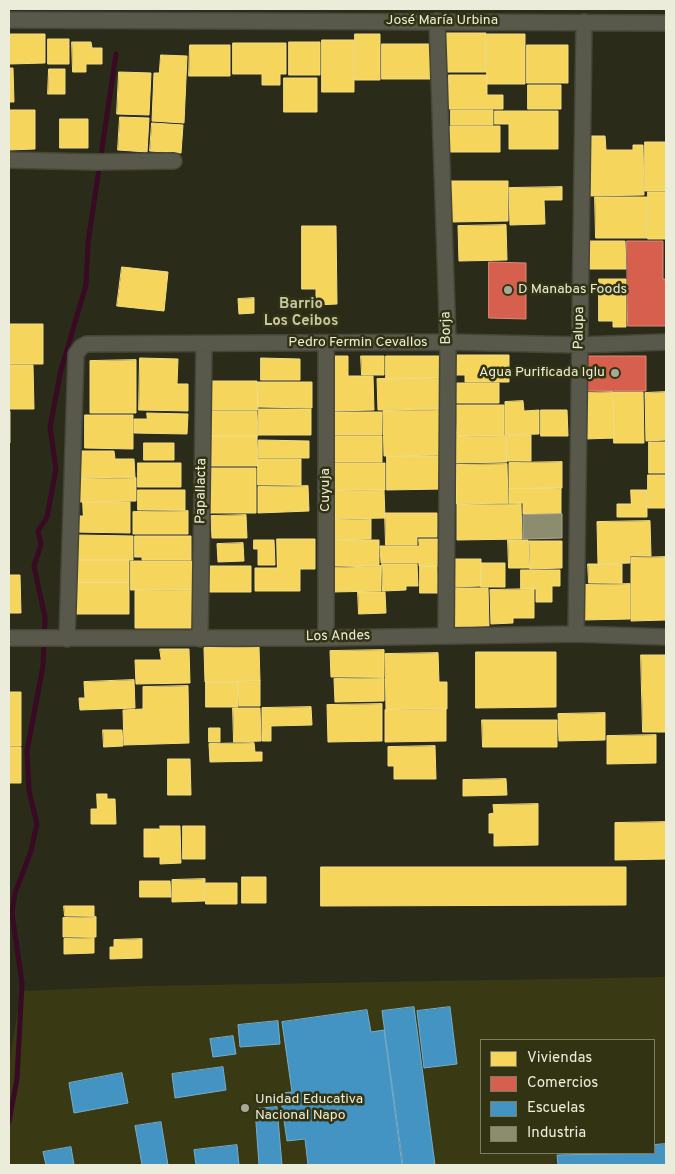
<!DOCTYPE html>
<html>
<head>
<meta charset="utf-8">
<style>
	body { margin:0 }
	#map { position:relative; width:675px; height:1174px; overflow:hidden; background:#2b2b1a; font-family:Overpass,sans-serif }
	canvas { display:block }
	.frame { position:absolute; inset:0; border:10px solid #ebecd9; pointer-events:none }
	.legend { position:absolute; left:480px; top:1039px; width:175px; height:115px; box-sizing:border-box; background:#323312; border:1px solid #7c7d62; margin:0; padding:6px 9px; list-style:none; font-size:15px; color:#ebecd9 }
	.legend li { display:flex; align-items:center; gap:10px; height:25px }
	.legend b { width:25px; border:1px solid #7c7d62 }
</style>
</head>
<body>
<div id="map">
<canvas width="675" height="1174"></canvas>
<div class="frame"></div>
<ul class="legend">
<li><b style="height:14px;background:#f6d55c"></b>Viviendas</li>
<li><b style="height:14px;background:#d6604d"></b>Comercios</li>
<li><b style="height:14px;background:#4393c3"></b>Escuelas</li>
<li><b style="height:14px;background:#8c8c6e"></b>Industria</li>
</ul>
</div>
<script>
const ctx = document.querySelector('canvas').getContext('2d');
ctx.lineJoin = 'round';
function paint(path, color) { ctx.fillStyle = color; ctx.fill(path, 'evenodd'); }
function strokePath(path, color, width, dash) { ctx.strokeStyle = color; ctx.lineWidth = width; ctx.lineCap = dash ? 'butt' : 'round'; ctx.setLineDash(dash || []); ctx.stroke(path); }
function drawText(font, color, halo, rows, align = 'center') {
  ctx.font = font + ' Overpass,sans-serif'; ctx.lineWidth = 5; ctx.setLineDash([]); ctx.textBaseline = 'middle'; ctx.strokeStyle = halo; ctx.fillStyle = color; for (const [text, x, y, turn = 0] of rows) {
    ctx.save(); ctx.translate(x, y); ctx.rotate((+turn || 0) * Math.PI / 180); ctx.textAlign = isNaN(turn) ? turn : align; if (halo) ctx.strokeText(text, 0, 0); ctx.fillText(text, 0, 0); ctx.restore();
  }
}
paint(new Path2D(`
	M666,977V1165H9V1064L21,991L145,986ZM481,1040H654V1153H481Z`), '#393913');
const homes = new Path2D(`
	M444,33H486V72H444Z
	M10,34H45V63L10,64Z
	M355,34H380V80H355Z
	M487,34H525V84H487Z
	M48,39H69V64H48Z
	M322,40H354V92H322Z
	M72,42H91L92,48H102V64H86V72H73Z
	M289,42H320V75H289Z
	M233,43H286V74H280V85H262V74H233Z
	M382,44H431V79H382Z
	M190,45H230V76H189Z
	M527,45H568V83H527Z
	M161,55L187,56L184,123L152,121L154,73H159Z
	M9,68H13L14,102H9Z
	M49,69H65V94H48Z
	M119,72L151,73L149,115L117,114Z
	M449,75H487V95H503V109H449Z
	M284,78H317V112H284Z
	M528,85H561V109H528Z
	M9,110H35V149L9,150Z
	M451,110H493V125H451Z
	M495,111H558V149H509V124H495Z
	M120,117L149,118L147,152L118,150Z
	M60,119H88V148H60Z
	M152,123L183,125L181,153L150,151Z
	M450,126H500V152H450Z
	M587,136H605L606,150H633V145H643L644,195L588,196Z
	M645,142H666V191H645Z
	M450,181H508V221L451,222Z
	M562,187V200H544L545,224L510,225L509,188Z
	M648,192H666V239H648Z
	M595,197H647V238H596Z
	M506,225L507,260L459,261L458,226Z
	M302,226H336L337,304L316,305V289H302Z
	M590,241H625L626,269H590Z
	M122,267L168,272L164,311L117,306Z
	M599,279H626V327H613V321H599Z
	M254,298V313L239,314L238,299Z
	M9,324H43V364H9Z
	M455,355H509V382H465V375H455Z
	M330,356H348V376H373L374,410L334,411Z
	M361,356H384V375H362Z
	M386,356H441V378L386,379Z
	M140,358L178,359L177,384H188V411L139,410Z
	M261,358L300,359V380H261Z
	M136,360V413H90V361Z
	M9,365H33L34,409H9Z
	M439,378V409L378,410L377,379Z
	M210,381H257L258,410H210Z
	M258,382H312V408L258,407Z
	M457,383H499V403H457Z
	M613,392L614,438L585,439L584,393Z
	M614,392H643L644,443H614Z
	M666,392V440L646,441L645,393Z
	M523,401L524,411L539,410V434L505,435V402Z
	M456,405H504V436H457Z
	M259,409H311V435H259Z
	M441,410L442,455L384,456L383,411Z
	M541,410H567L568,436H541Z
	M9,411H10V443H9Z
	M209,411H257L258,436H209Z
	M334,412H382V435H335Z
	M147,413L188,414L187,434L134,433V419H147Z
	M85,415H133V449L85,448Z
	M508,435H531V461H508Z
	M211,436H257L258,466H211Z
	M334,436H382V462H334Z
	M507,436V462L456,463L455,437Z
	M259,440L309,441V458H259Z
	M649,442H666V473H649Z
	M144,443H174V460H144Z
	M76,451H114L115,459H134L135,477L76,478Z
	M387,456H442V489L387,490Z
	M258,459H301V485H258Z
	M562,462V488L509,489V463Z
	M138,463H181V487H138Z
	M335,463H385V490H335Z
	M507,464L508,503L456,504V465Z
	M210,468H256V513H210Z
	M648,475H666V508H648Z
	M136,478V501L80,502L79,479Z
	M308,486L309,511L258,513V487Z
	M561,488V514H523V503H509V489Z
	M138,490H185V510H138Z
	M384,490L385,518L335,519V491Z
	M631,490H647V517H617V504H631Z
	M83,502H130V533L74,532V516H83Z
	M521,504L522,539L457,540V505Z
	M188,511V534H133V512Z
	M385,513H437V537H417V545H386Z
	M246,515L247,538H212L211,516Z
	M371,519V539L331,540V520Z
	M650,521L651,556H630V563L598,564L597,522Z
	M78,535L133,536V560H78Z
	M135,536H191V560H142V557H135Z
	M277,539H315V569H300V591H255V568H277Z
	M419,539H438V566H419V563H381L380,546H419Z
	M254,540H274L275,565H258V549H254Z
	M331,540H379V566H332Z
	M508,540H528L529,568H509Z
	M529,541H562V568L530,569Z
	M243,543L244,561L218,562L217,544Z
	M666,557V620L631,621V558Z
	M453,559H481V586L453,587Z
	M78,560H129V582H78Z
	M131,561H193V590H131Z
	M481,563H505V587H481Z
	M382,564H417L418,586H406V590L383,591Z
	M588,564H622V583H589Z
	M210,566H251V592H210Z
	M381,566V591L331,592L330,568Z
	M420,566H437L438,593H420Z
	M521,570H560V586H552V602H536V589H521Z
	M9,575H20L21,613H9Z
	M74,582H129V614H74Z
	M630,584V619L583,620L582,585Z
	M453,588H488L489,626L453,627Z
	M534,589V618H513V623L491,624L490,590Z
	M197,590V628H135V591Z
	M358,592H385L386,613L359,614Z
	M259,647L260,681L205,682L204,648Z
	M160,649H189L190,683L136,684L135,660H161Z
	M384,650V677H331L330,651Z
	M476,652H556V707L476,708Z
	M438,653L439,682H447V709H386L385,654Z
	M641,655H666V732H643Z
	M384,678V701L335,702L334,679Z
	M134,680L135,708L80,710L79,698H85L84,682Z
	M260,681V706H239L238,682Z
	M206,682H238V707H206Z
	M188,686L189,743L124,745L123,710L143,709V687Z
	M9,692H21V746H9Z
	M382,704V741L328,742L327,705Z
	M311,707L312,725L271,726V741H262V708Z
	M233,708H260L261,741L234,742Z
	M446,709V741L385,742V710Z
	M605,713V740L559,741L558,714Z
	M482,720H557V747H483Z
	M209,728H220V742H209Z
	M103,730H122L123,746L104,747Z
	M656,735V763L607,764V736Z
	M254,743L255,752H262V761L210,762L209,744Z
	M435,746L436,779H394V766H388V747Z
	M9,747H21V783H9Z
	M168,759H190L191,795H168Z
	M506,779L507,795L463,796V780Z
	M97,794H107V799H115L116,824H91V809H97Z
	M538,804V845L494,846V833H489V814L494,813L493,805Z
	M666,822V859L615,860V823Z
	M160,826H180L181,863L160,864V857H144V829H160Z
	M183,826H205V859H183Z
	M321,867H626V905L321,906Z
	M242,877H266V903H242Z
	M205,879V901L172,902V880Z
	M140,881H170L171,897H140Z
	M206,883H237V904H206Z
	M64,906H94V916H65Z
	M96,917V937H63V918Z
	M94,938V953L64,954V939Z
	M142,939V958L110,959V947H114V940Z`);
paint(homes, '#f6d55c');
strokePath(homes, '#f3dc82', 1);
const shops = new Path2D(`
	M627,241H663V279H666V326H628Z
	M489,262L526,263V319L489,318Z
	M585,356H646V391H585Z`);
paint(shops, '#d6604d');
strokePath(shops, '#dc8a77', 1);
const schools = new Path2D(`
	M414,1007L435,1165H403L382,1011Z
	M450,1007L457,1064L424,1068L417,1011Z
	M367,1010L371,1032L384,1030L402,1165H308L305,1139L287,1141L280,1093L292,1092L282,1022Z
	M278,1021L280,1044L240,1047L238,1025Z
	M233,1036L236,1054L213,1057L210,1039Z
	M223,1067L226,1090L175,1098L172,1074Z
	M122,1073L128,1103L74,1113L69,1083Z
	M277,1107L282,1165H259L255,1109Z
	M161,1122L168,1165H142L135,1126Z
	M666,1144V1165H558L557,1155L654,1153V1145Z
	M237,1145L239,1165H196L194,1150Z
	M71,1147L74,1165H46L43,1152Z`);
paint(schools, '#4393c3');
strokePath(schools, '#75aeca', 1);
const industry = new Path2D(`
	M562,514V538L523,539V515Z`);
paint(industry, '#8c8c6e');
strokePath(industry, '#a8a98e', 1);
strokePath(new Path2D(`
	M9,1122L17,1079L22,983L12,913L15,893L31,851L37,824L29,791L27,751L43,666L45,617L34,566L41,544L38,531L47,517L56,469L50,427L61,370L86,285L88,243L116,54`), '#380a23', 5);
const street = new Path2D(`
	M9,20L666,23
	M437,21L448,342L446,636
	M9,160L93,162L174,161
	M326,343V638
	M576,634L584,22
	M9,638H326L576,634L666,637
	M67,639L76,354L81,347L87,344L448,342L580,345L666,342
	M200,639L204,344`);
strokePath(street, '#464638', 18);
strokePath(street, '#58594b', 15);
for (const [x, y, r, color] of [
	[508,290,5,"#a8a896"],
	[615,373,5,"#a8a896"],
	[245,1108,5,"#a8a896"]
]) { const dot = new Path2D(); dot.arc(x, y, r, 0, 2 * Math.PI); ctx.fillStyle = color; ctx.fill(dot); strokePath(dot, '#323312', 2); }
drawText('14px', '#ebecd9', '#323312', [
	["José María Urbina",442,21],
	["Borja",447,328,-91],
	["Palupa",580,328,-89],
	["Pedro Fermin Cevallos",358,343],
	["Cuyuja",326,490,-90],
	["Papallacta",202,491,-89],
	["Los Andes",338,637,-1]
]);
drawText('14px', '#ebecd9', '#323312', [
	["D Manabas Foods",518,290],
	["Agua Purificada Iglu",605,373,"right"],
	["Unidad Educativa",255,1100],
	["Nacional Napo",255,1116]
], 'left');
drawText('bold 15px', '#c7c8a3', '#323312', [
	["Barrio",301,305],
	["Los Ceibos",301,322]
]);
</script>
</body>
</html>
